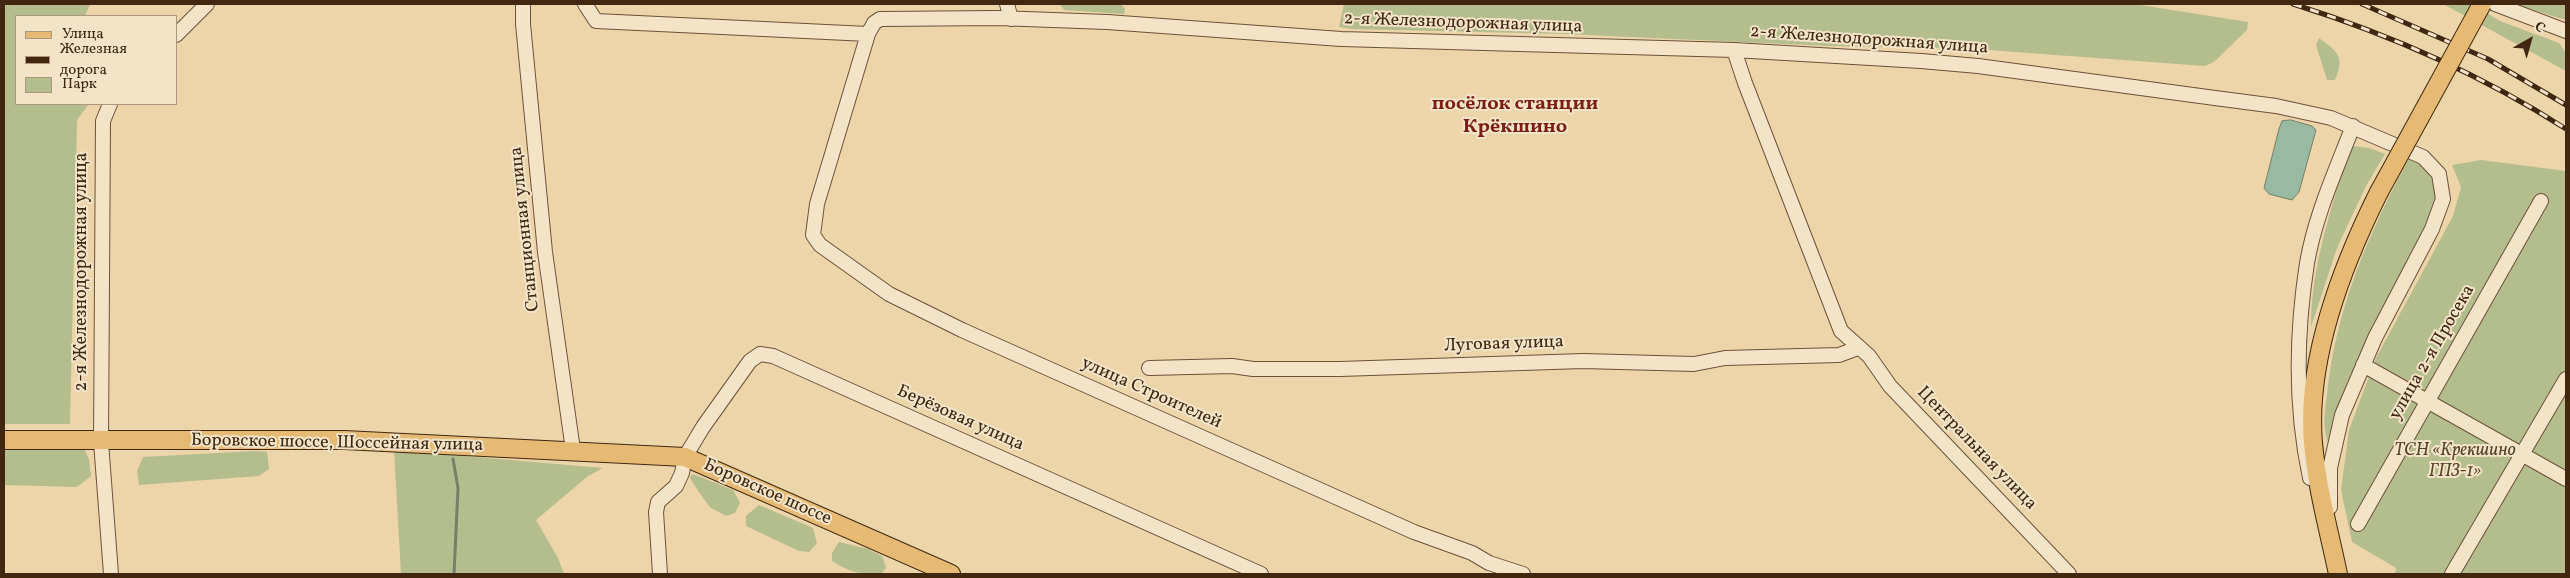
<!DOCTYPE html>
<html>
<head>
<meta charset="utf-8">
<style>
	body { margin:0 }
	#map { position:relative; width:2570px; height:578px; overflow:hidden; background:#edd5aa; font-family:Vollkorn,serif }
	canvas { display:block }
	.frame { position:absolute; inset:0; border:5px solid #412710; pointer-events:none }
	.legend { position:absolute; left:15px; top:15px; width:162px; height:90px; box-sizing:border-box; background:#f3e4c8; border:1px solid #ac987e; margin:0; padding:6px 9px; list-style:none; font-size:15px; color:#412710 }
	.legend li { display:flex; align-items:center; gap:10px; height:25px }
	.legend b { width:25px; border:1px solid #ac987e }
	.north { position:absolute; left:2505px; top:15px; width:50px; height:50px; -webkit-text-stroke:4px #f3e4c8; paint-order:stroke; rotate:38deg; font-size:14px; font-weight:700; line-height:20px; text-align:center; color:#412710 }
	.north::after { content:''; display:block; margin:auto; width:18px; height:22px; background:#412710; clip-path:polygon(50% 0,100% 100%,50% 72%,0 100%) }
</style>
</head>
<body>
<div id="map">
<canvas width="2570" height="578"></canvas>
<div class="frame"></div>
<ul class="legend">
<li><b style="height:6px;background:#e6ba75"></b>Улица</li>
<li><b style="height:6px;background:#412710"></b>Железная дорога</li>
<li><b style="height:14px;background:#b3be8c"></b>Парк</li>
</ul>
<div class="north">С</div>
</div>
<script>
const ctx = document.querySelector('canvas').getContext('2d');
ctx.lineJoin = 'round';
function paint(path, color) { ctx.fillStyle = color; ctx.fill(path, 'evenodd'); }
function strokePath(path, color, width, dash) { ctx.strokeStyle = color; ctx.lineWidth = width; ctx.lineCap = dash ? 'butt' : 'round'; ctx.setLineDash(dash || []); ctx.stroke(path); }
function drawText(font, color, halo, rows, align = 'center') {
  ctx.font = font + ' Vollkorn,serif'; ctx.lineWidth = 4; ctx.setLineDash([]); ctx.textBaseline = 'middle'; ctx.strokeStyle = halo; ctx.fillStyle = color; for (const [text, x, y, turn = 0] of rows) {
    ctx.save(); ctx.translate(x, y); ctx.rotate((+turn || 0) * Math.PI / 180); ctx.textAlign = isNaN(turn) ? turn : align; if (halo) ctx.strokeText(text, 0, 0); ctx.fillText(text, 0, 0); ctx.restore();
  }
}
paint(new Path2D(`
	M4,4H90L85,16H16V104H89L77,120L70,424H4Z
	M1060,4H1121L1125,9L1124,14L1064,10Z
	M1344,4H2134L2248,22L2247,30L2214,62L2205,66L1961,48L1830,46L1564,34L1353,29L1339,27Z
	M2443,4H2472L2500,21L2559,43L2566,53V71Z
	M2513,4H2566V20Z
	M2319,38C2338,52 2345,56 2335,80H2327L2316,45Z
	M2353,146L2369,148L2385,154L2366,186L2337,248L2311,327C2311,277 2325,229 2339,182C2342,170 2345,155 2353,146Z
	M2411,155L2437,177L2440,200L2328,442C2322,426 2325,411 2327,394C2336,307 2370,230 2411,155Z
	M2481,160L2566,171V574H2395L2396,568L2352,542L2341,490L2349,430L2376,358L2453,216L2461,187L2452,165Z
	M4,447L84,449L89,459L91,476L77,487L4,485Z
	M394,450L603,468L588,476L536,520L558,558L564,574H401Z
	M255,451L267,452L269,469L259,476L139,485L137,471L143,457Z
	M693,474L733,490L740,503L735,513L726,516C721,513 716,511 711,508C708,505 690,480 690,477Z
	M759,505L813,528L817,543L809,552L799,551L746,526V516Z
	M839,542L868,549L882,556L886,568L881,574C859,574 851,573 832,561V553Z`), '#b3be8c');
const water = new Path2D(`
	M2291,120L2312,126L2316,130L2299,192L2292,200L2269,194L2264,188L2279,129L2282,121Z`);
paint(water, '#9ab9a3');
strokePath(water, '#767f68', 1);
strokePath(new Path2D(`
	M453,459L458,488L454,574`), '#767f68', 3);
const minor = new Path2D(`
	M523,4V24L545,252L573,450
	M585,4L596,21L868,34
	M1007,4L1011,19
	M2495,4L2566,31
	M176,35L207,4
	M1734,50L1745,83L1841,331L1869,356L1890,386L2069,574
	M110,104L103,121L101,442L111,574
	M2363,365L2566,479
	M1149,368L1232,366L1253,369H1340L1583,361L1694,364L1725,358L1839,355L1858,348
	M2310,478C2295,408 2296,334 2307,263C2315,216 2336,170 2353,126
	M2358,524L2541,201
	M660,574L656,512L658,502L676,486L682,473L685,457L703,427L750,361L760,354L773,356L1261,574
	M1523,574L1489,563L1472,553L1414,532L962,330L889,294L820,245L813,235L817,204L868,34L874,23L880,19L998,18L1107,22L1341,39L1734,50L1921,61L1978,66L2215,98L2276,106L2331,118L2423,157L2439,174L2443,199L2432,229L2375,338L2342,415L2330,468V507
	M2452,574L2566,379`);
const major = new Path2D(`
	M4,440H344L685,457L951,574
	M2338,574C2329,531 2317,488 2313,443C2306,360 2342,266 2379,192`);
strokePath(minor, '#6c5236', 16);
strokePath(major, '#412710', 20);
strokePath(minor, '#f3e4c8', 14);
strokePath(major, '#e6ba75', 18);
const rail = new Path2D(`
	M2293,4C2389,34 2482,75 2566,129
	M2362,4L2488,59L2566,105`);
strokePath(rail, '#412710', 5);
strokePath(rail, '#f3e4c8', 3, [9]);
const majorBridge = new Path2D(`
	M2379,192L2482,4`);
strokePath(majorBridge, '#412710', 20, []);
strokePath(majorBridge, '#e6ba75', 18);
drawText('18px', '#412710', '#f3e4c8', [
	["2-я Железнодорожная улица",1463,24,2],
	["2-я Железнодорожная улица",1869,41,4],
	["Станционная улица",526,229,-96],
	["2-я Железнодорожная улица",83,272,-90],
	["Луговая улица",1504,345,-2],
	["улица 2-я Просека",2433,353,-60],
	["улица Строителей",1151,394,24],
	["Берёзовая улица",960,419,24],
	["Боровское шоссе, Шоссейная улица",337,444,1],
	["Центральная улица",1976,449,46],
	["Боровское шоссе",767,493,24]
]);
drawText('italic 18px', '#584529', '#f3e4c8', [
	["ТСН «Крекшино",2455,452],
	["ГПЗ-1»",2455,473]
]);
drawText('bold 20px', '#7a1f14', '#f3e4c8', [
	["посёлок станции",1515,105],
	["Крёкшино",1515,128]
]);
</script>
</body>
</html>
